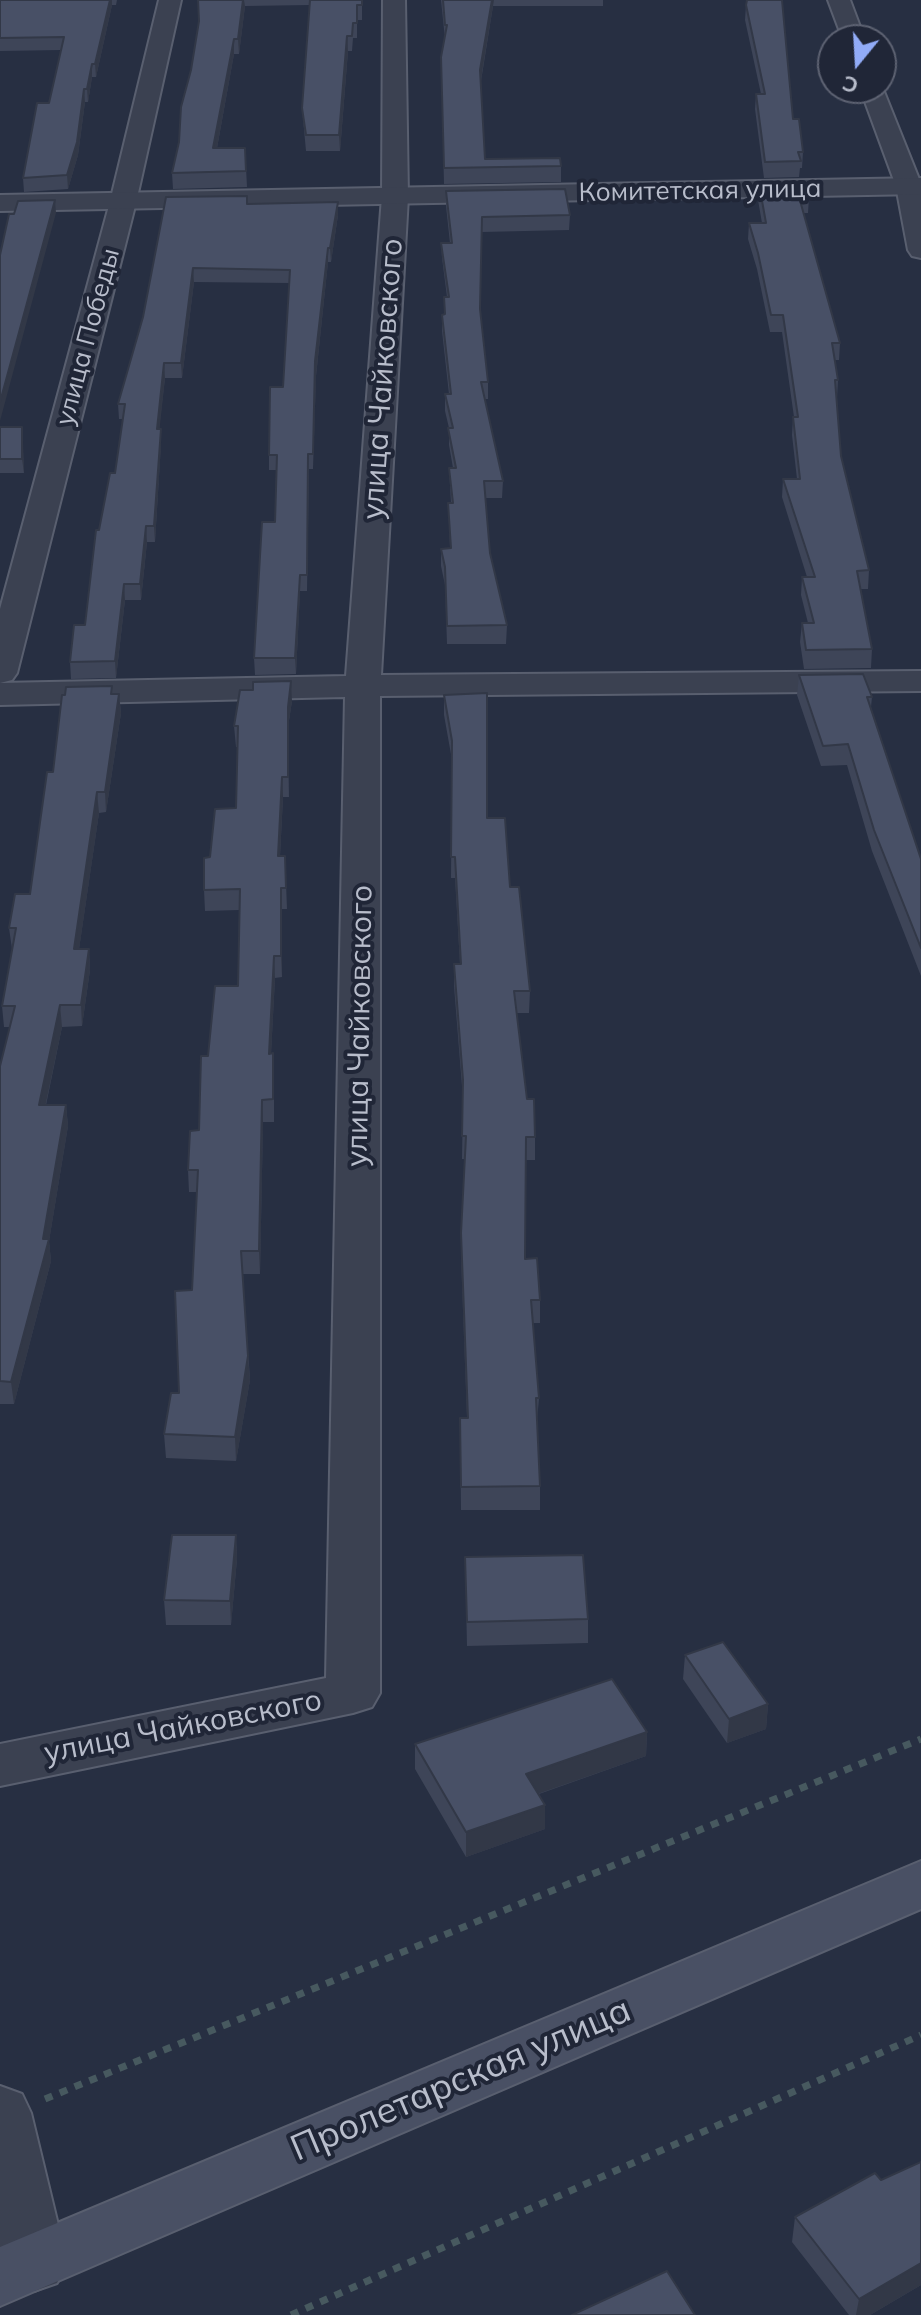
<!DOCTYPE html>
<html>
<head>
<meta charset="utf-8">
<style>
	body { margin:0 }
	#map { position:relative; width:921px; height:2315px; overflow:hidden; background:#272f42; font-family:Mulish,sans-serif }
	canvas { display:block }
	.north { position:absolute; left:817px; top:24px; width:80px; height:80px; box-sizing:border-box; background:#202637; border:2px solid #5d6272; border-radius:50%; rotate:198deg; font-size:22px; font-weight:700; line-height:32px; text-align:center; color:#b8bdcb }
	.north::after { content:''; display:block; margin:auto; width:28px; height:36px; background:#91abf7; clip-path:polygon(50% 0,100% 100%,50% 72%,0 100%) }
</style>
</head>
<body>
<div id="map">
<canvas width="921" height="2315"></canvas>
<div class="north">С</div>
</div>
<script>
const ctx = document.querySelector('canvas').getContext('2d');
ctx.lineJoin = 'round';
function strokePath(path, color, width, dash) { ctx.strokeStyle = color; ctx.lineWidth = width; ctx.lineCap = dash ? 'butt' : 'round'; ctx.setLineDash(dash || []); ctx.stroke(path); }
function paint(path, color) { ctx.fillStyle = color; ctx.fill(path, 'evenodd'); }
function drawText(font, color, halo, rows, align = 'center') {
  ctx.font = font + ' Mulish,sans-serif'; ctx.lineWidth = 8; ctx.setLineDash([]); ctx.textBaseline = 'middle'; ctx.strokeStyle = halo; ctx.fillStyle = color; for (const [text, x, y, turn = 0] of rows) {
    ctx.save(); ctx.translate(x, y); ctx.rotate((+turn || 0) * Math.PI / 180); ctx.textAlign = isNaN(turn) ? turn : align; if (halo) ctx.strokeText(text, 0, 0); ctx.fillText(text, 0, 0); ctx.restore();
  }
}
const minor = new Path2D(`
	M159,0H181L136,202L17,673L12,680L0,683V609L110,202Z
	M383,0H405L408,197L381,675L921,671V691L380,696V1693L372,1707L353,1713L0,1786V1744L326,1678L345,697L0,705V683L346,676L382,197Z
	M828,0H850L865,40H843Z
	M881,84L921,184V258L912,256L908,250L896,186L860,88H881Z
	M0,2086L22,2094L31,2113L67,2262L57,2283L34,2291L11,2283L0,2256Z`);
const tertiary = new Path2D(`
	M921,178V194L0,211V195Z`);
const secondary = new Path2D(`
	M921,1861V1909L0,2306V2247Z`);
strokePath(minor, '#595f6f', 4);
strokePath(tertiary, '#595f6f', 4);
strokePath(secondary, '#595f6f', 4);
strokePath(new Path2D(`
	M45,2099L921,1739
	M291,2315L921,2035`), '#47595f', 7, [8, 8]);
paint(minor, '#3b4151');
paint(tertiary, '#3b4151');
paint(secondary, '#495064');
paint(new Path2D(`
	M0,0H117L116,5H112L96,77H92L88,102H85L78,155L68,189L24,192L23,178L49,103L61,50L0,51Z
	M198,0H362V20H357V38H353L352,51H348L340,151H306L302,108L310,5L245,6L239,54H234L217,148H245L247,187L173,189L172,173L179,142L199,21Z
	M441,0H603V6H493L481,81L485,159L561,166V182L444,184L441,57L445,39Z
	M746,5H782L793,119L803,152L802,168H800L799,177L764,178L755,109L756,94H761L745,20Z
	M759,184L809,197L808,213H803L840,343L839,360H835L838,380L837,398L841,456L869,570L868,589H861L872,649L871,668L804,669L800,642L802,623H808L801,595L802,577H807L782,497L783,479H797L792,435L793,417H794L782,332H770L757,269L748,239L749,223H762L758,200Z
	M446,191L570,215L569,230L482,232L480,311L488,382V399H485L503,481L502,498H485L490,553L507,625L506,644H447L445,585L441,566V549L450,548L448,503H451L449,468H453L449,445V428L445,411V394H449L442,331V315L444,314V297H447L442,258L441,243H450L446,206Z
	M338,202V215L331,262H328L316,376L313,469H309L307,591H300L296,674L255,675L254,658L275,522L276,470H269V455L283,387L289,283L194,282L182,378H165L159,429H161V444L155,542H147L141,600H125L116,678L71,679L70,662L85,625L99,530L115,473L123,419H119L118,404L143,317L247,204Z
	M0,427H22L24,473H0Z
	M799,675L872,697L871,707L921,859V976L872,851L847,765L821,766L797,695Z
	M112,686V694H119L121,713L106,812L99,813L79,949H89L90,970L82,1026L62,1027L46,1105H66L68,1126L49,1241L51,1261L14,1404H0V1066L10,1027H4L2,1006L12,949L9,928L30,894L53,772Z
	M444,695L510,887L530,991L529,1013H517L527,1099L535,1137V1160H526L525,1259L540,1300V1323H533L539,1398L537,1421L540,1486V1510H461L460,1418H467L461,1256L465,1159H462L463,1099L454,986V964H460L455,878H451L452,760L444,715Z
	M292,701L288,727L289,797H283L280,856H285L287,909H282V977L275,978L271,1053L274,1076V1122H263L260,1274H243L250,1380L236,1461L166,1458L164,1434L179,1393L192,1290L197,1192H189L188,1170L199,1130L208,1056L238,986L239,910L205,911L204,890L210,857L236,808L238,747H236L234,726Z
	M236,1535L237,1559L231,1625H166L164,1600Z
	M465,1557L588,1619V1643L467,1646Z
	M685,1655L768,1704L766,1729L727,1743L683,1679Z
	M647,1732L646,1756L539,1794L545,1805V1829L466,1857L415,1769V1744Z
	M921,2162V2285L870,2315H849L792,2242L795,2217Z`), '#3e4558');
paint(new Path2D(`
	M110,0H112V5L96,77L95,64Z
	M243,0H244L245,6L239,54L238,39Z
	M492,0H494L493,6L480,85V70Z
	M347,36L348,51L340,151L339,135Z
	M234,39V54L214,164L213,148Z
	M92,64V77L88,102L87,89Z
	M84,89L85,102L78,155L68,189L67,175Z
	M55,200L56,213L0,421V402Z
	M338,202V215L331,262L330,248Z
	M328,248V262L316,376L313,469L315,361Z
	M193,268L194,282L182,378L181,363Z
	M164,363L165,378L158,444L157,429Z
	M22,427L23,441L24,473L22,459Z
	M161,429V444L155,542L154,526Z
	M146,526L147,542L141,600L140,584Z
	M300,575V591L296,674L295,658Z
	M124,584L125,600L116,678L115,661Z
	M291,681L292,701L288,727L289,797L288,707Z
	M119,694L121,713L106,812L105,792Z
	M282,777L283,797L279,877L278,856Z
	M97,792L99,813L76,970L74,949Z
	M281,888L282,909V977L281,956Z
	M89,949L90,970L82,1026L81,1005Z
	M274,956L275,978L270,1076L269,1054Z
	M60,1005L62,1027L41,1126L39,1105Z
	M262,1100L263,1122L260,1274L259,1251Z
	M66,1105L68,1126L49,1241L51,1261L14,1404L11,1382L43,1239Z
	M248,1356L250,1380L236,1461L235,1437Z
	M236,1535L237,1559L231,1625L230,1601Z
	M768,1704L766,1729L727,1743L729,1719Z
	M647,1732L646,1756L526,1798V1774Z
	M545,1805V1829L466,1857V1832Z
	M921,2263V2285L870,2315H856L859,2299Z`), '#323847');
const building = new Path2D(`
	M0,0H110L95,64H92L87,89H84L77,142L67,175L23,178L37,103H49L64,37L0,38Z
	M198,0H243L238,39H234L213,148H245L246,171L172,173L179,142L181,107L191,70L199,21Z
	M310,0H362V5H357V23H353L352,36H347L339,135H306L302,108Z
	M443,0H492L480,70L485,159L560,158L561,166L444,168L441,57L447,25H445Z
	M747,0H782L793,119H799L803,152H798L801,161L765,162L756,94H765L746,5Z
	M759,184H806L809,197H799L840,343H832L838,380H835L841,456L869,570L857,571L872,649L806,650L802,623H814L802,577H815L783,479H800L793,417H798L783,315H771L758,253L749,223H766Z
	M565,189L570,215L482,217L480,309L488,382H481L503,481H484L490,553L507,625L447,626L445,567L441,549L451,548L448,503H453L449,468H456L448,428H453L445,394H451L442,315L445,314L444,297H449L441,243H452L446,191Z
	M247,196V204L338,202L330,248H328L315,361L313,454H308L307,575H300L295,658H254L262,522H275L277,455H269L270,387H283L290,270L193,268L181,363H164L157,429H161L154,526H146L140,584H124L115,661L70,662L74,625H85L96,530H99L110,473H115L125,404H118L143,317L166,197Z
	M55,200L0,402V255L9,214H14L18,201Z
	M0,427H22V459H0Z
	M863,674L872,697H867L921,859V948L874,830L848,744L823,746L799,675Z
	M291,681L288,707V777H282L278,856H285L286,888H281V956H274L269,1054L273,1053V1099L262,1100L259,1251H241L248,1356L235,1437L164,1434L171,1393H179L175,1291L192,1290L198,1170H188L190,1131L199,1130L201,1056H208L215,986H238L240,889L204,890V858L210,857L215,809L236,808L238,726H234L240,690H253V682Z
	M112,686L111,694H119L105,792H97L74,949H89L81,1005H60L39,1105H66L43,1239H49L11,1382L0,1381V1066L15,1006H2L16,928H9L15,894H30L47,772H53L62,695H65L66,687Z
	M487,693V818H505L510,887H519L530,991H514L527,1099H534L535,1137H526L525,1259L537,1258L540,1300H531L539,1398H536L540,1486L461,1487L460,1418H468L461,1233L466,1136H462L463,1080L454,964H461L455,857H451L452,741L444,695Z
	M172,1535H236L230,1601L164,1600Z
	M583,1555L588,1619L467,1622L465,1557Z
	M723,1642L768,1704L729,1719L685,1655Z
	M612,1679L647,1732L526,1774L545,1805L466,1832L415,1744Z
	M921,2162V2263L859,2299L795,2217L875,2173L881,2180Z
	M667,2271L695,2315H572Z`);
paint(building, '#485066');
strokePath(building, '#323847', 2);
drawText('26px', '#b8bdcb', '#202637', [
	["Комитетская улица",700,191,-1],
	["улица Победы",88,337,-75]
]);
drawText('30px', '#b8bdcb', '#202637', [
	["улица Чайковского",383,379,-86],
	["улица Чайковского",360,1026,-89],
	["улица Чайковского",183,1727,-11]
]);
drawText('36px', '#b8bdcb', '#202637', [
	["Пролетарская улица",461,2080,-23]
]);
</script>
</body>
</html>
